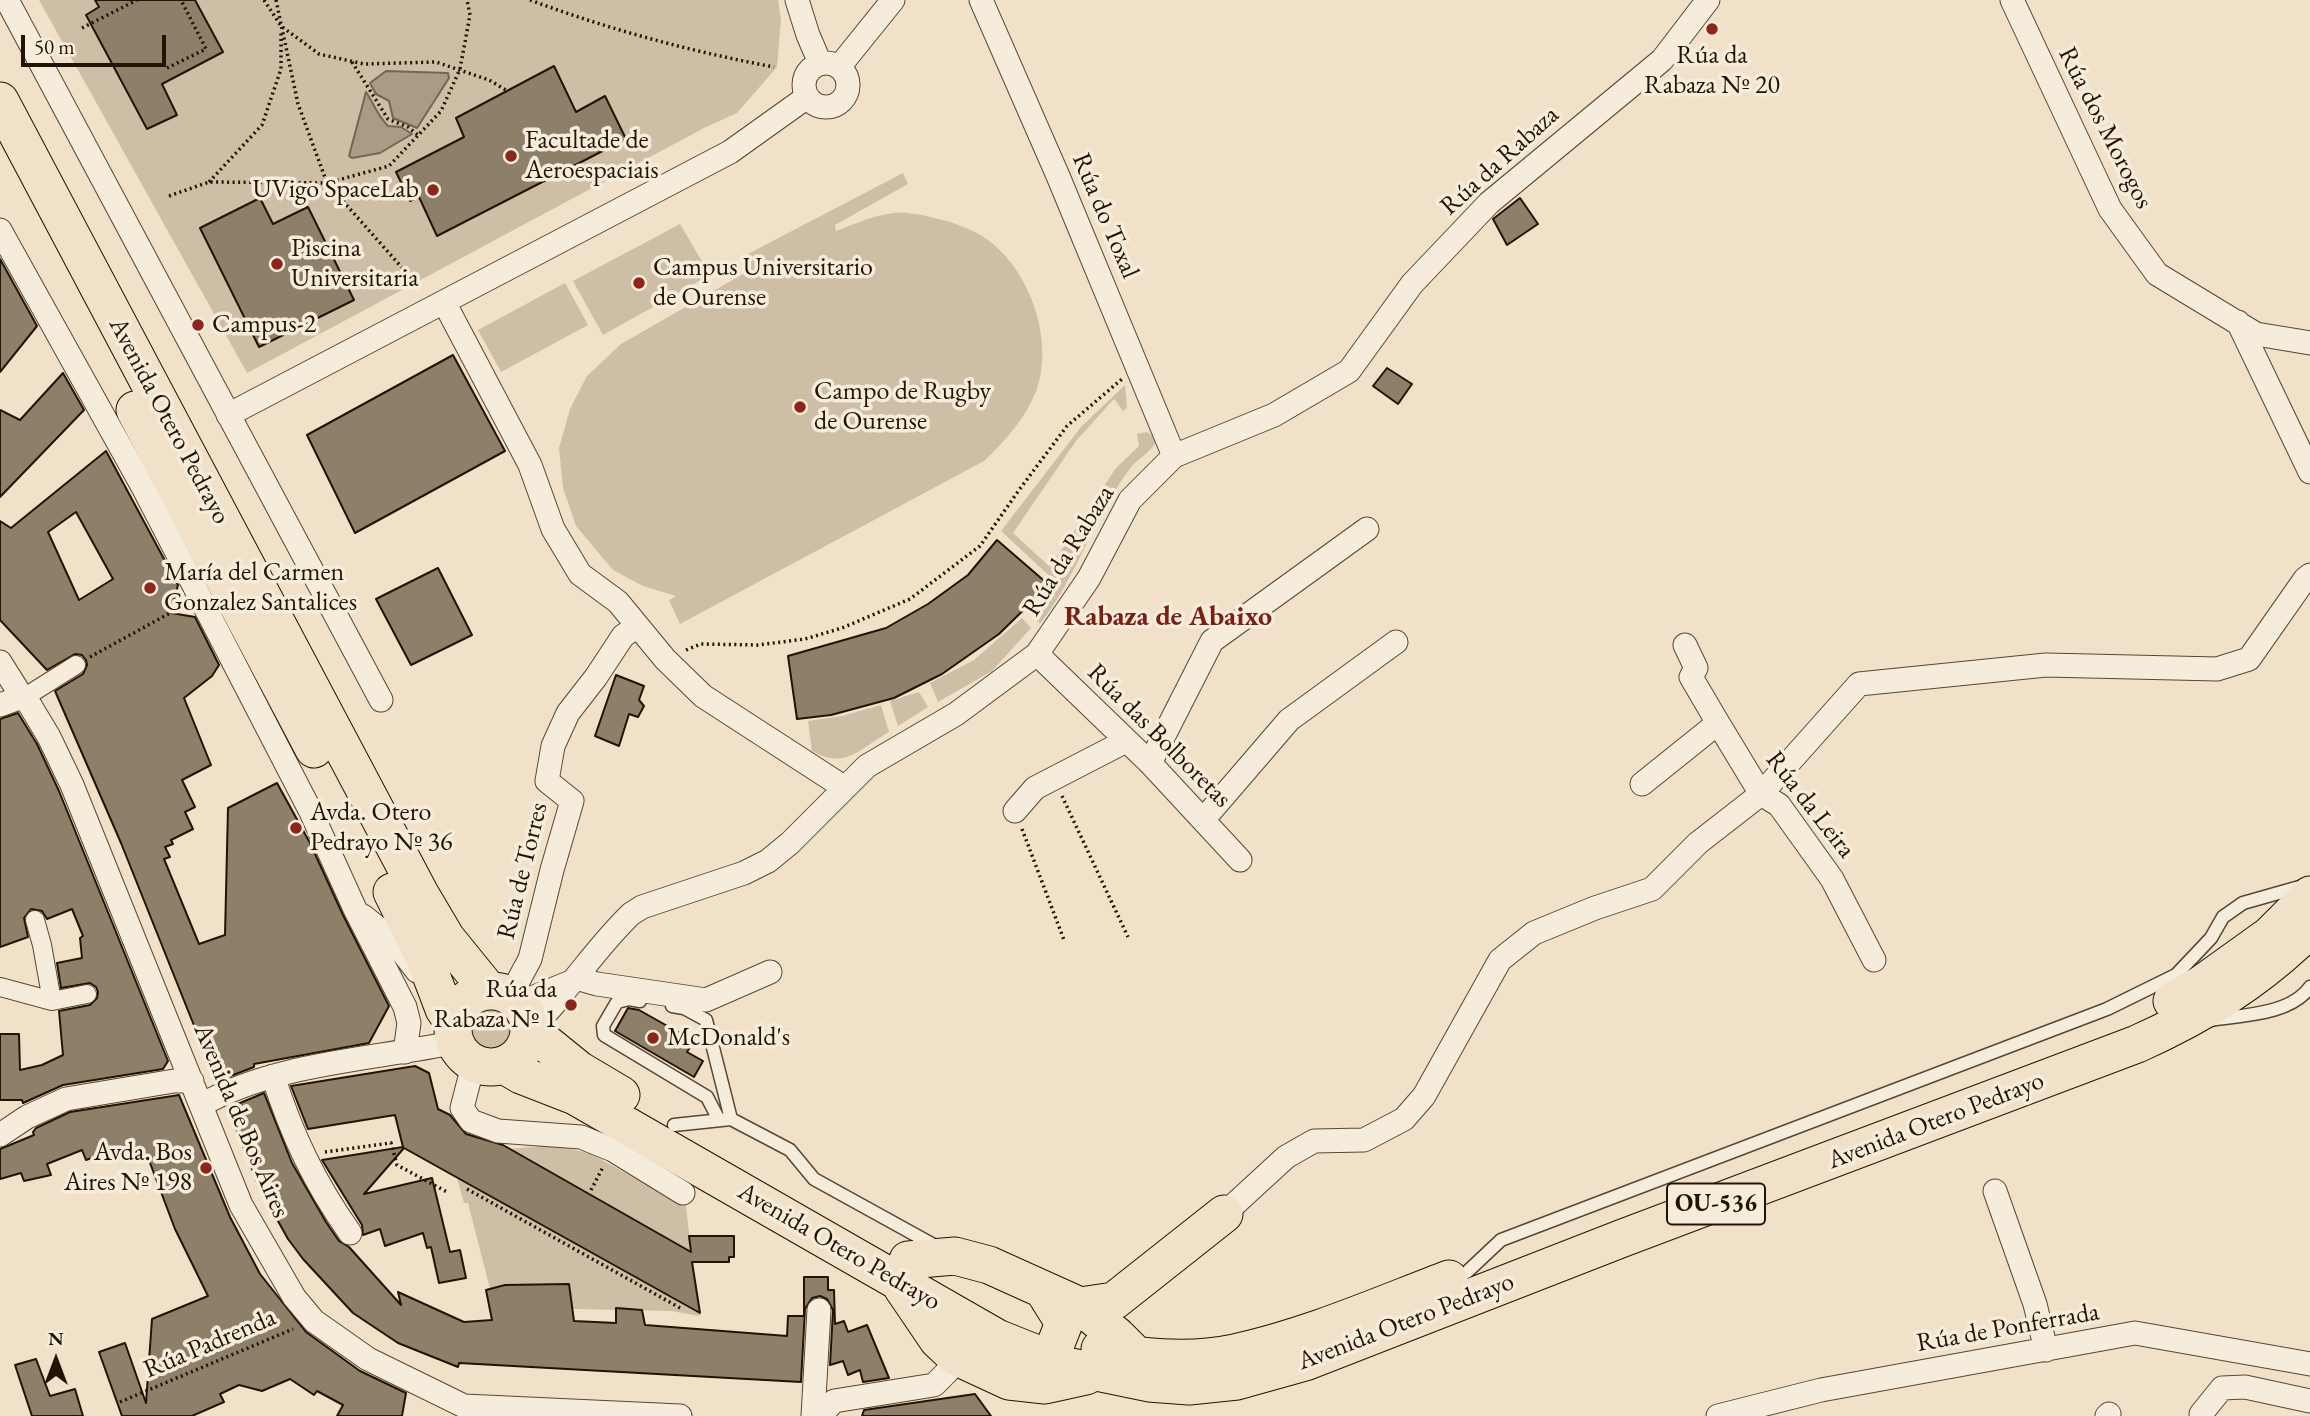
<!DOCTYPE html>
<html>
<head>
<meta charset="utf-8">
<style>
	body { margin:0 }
	#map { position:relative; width:2310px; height:1416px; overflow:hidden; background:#f1e1c8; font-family:"EB Garamond",serif }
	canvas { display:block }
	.north { position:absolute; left:21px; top:1325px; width:70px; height:70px; -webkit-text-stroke:5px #f6ecdb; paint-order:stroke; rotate:0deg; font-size:19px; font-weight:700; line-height:28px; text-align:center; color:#231402 }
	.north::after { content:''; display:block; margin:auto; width:24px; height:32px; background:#231402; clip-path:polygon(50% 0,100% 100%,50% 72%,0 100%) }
	.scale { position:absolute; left:21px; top:35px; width:145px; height:32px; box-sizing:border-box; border:4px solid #231402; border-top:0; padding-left:9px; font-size:21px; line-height:24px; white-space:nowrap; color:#231402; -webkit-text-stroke:5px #f6ecdb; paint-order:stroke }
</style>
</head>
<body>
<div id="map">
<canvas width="2310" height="1416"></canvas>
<div class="north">N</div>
<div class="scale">50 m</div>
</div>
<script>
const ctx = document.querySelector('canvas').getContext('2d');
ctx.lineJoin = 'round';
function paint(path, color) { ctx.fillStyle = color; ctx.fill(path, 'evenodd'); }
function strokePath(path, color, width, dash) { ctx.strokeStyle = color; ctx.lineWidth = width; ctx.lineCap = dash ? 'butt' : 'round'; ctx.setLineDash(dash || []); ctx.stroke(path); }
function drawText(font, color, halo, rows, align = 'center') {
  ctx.font = font + ' "EB Garamond",serif'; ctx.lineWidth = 7; ctx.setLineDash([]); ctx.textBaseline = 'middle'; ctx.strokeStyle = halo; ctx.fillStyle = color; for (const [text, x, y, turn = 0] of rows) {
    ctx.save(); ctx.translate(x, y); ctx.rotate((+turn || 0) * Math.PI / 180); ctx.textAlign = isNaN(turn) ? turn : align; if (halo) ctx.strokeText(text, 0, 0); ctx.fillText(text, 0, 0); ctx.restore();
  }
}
paint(new Path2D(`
	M39,0H778L781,20L777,67L737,113L704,128L247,373Z
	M903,173L908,184L835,225L836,231C852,225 870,217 887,214C902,211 920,214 934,218C953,222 972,229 988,240C1030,271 1054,339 1037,389C1026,418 1006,440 984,461L680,624L669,600L676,596L643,586L613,570L576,526L563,488L559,448L570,409L587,376L621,344L750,270L744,256Z
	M680,224L710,275L603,335L573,281Z
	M565,283L588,325L501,372L478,330Z
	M1125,385L1127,408L1123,411L1114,399L1076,441L1013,533L1050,567L1116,468L1139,446L1137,434L1147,432L1157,439C1152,453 1137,458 1129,470C1093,518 1077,577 1040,624L1030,612L1057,583L1001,531L1081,427Z
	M1022,618L1031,628L992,671L938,702L930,683L974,660Z
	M919,692L928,707L898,726L890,701Z
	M881,705L889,732C859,749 846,770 812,751L808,721L842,716Z
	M469 1029a23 23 0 1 1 46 0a23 23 0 1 1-46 0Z
	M541,1146L564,1147L591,1154L686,1206L691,1252L509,1149Z
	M457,1178L689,1307L699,1305L700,1316L671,1311L572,1309L568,1284L505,1285L490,1289L468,1203H464Z`), '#cebea6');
const water = new Path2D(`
	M386,71L448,73L449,78L417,128L393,118L389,101L376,94L370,83Z
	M366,92C374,104 377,115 388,126L401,127L412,134L380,153L352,158L349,156Z`);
paint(water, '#ab9b85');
strokePath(water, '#756551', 2);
const building = new Path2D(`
	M95,0H195L223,52L162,84L177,115L147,129L86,15L99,7Z
	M554,66L576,112L605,96L626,139L437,236L419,197L410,201L396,172L464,137L456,118Z
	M260,198L273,224L308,207L354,300L259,347L200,228Z
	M1520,198L1538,224L1507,245L1493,219Z
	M0,259L37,326L0,372Z
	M453,355L505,451L355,533L307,435Z
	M1387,368L1412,384L1398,404L1373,386Z
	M63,373L84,410L0,497V410L20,420Z
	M106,451L178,585L171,613L195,617L219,665L212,676L184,698L211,765L182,780L195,807L185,812L193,829L171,840L173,844L165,847L170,857L164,859L199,944L225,935L228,808L277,783L310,843L343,915L389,1006L369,1043L254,1064V1067L228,1077L211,1068L121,843L55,691L83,674L87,665L86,660L82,655L75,654L47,670L0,620V521L11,528ZM76,512L113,579L79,600L48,532Z
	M997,540L1049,585L999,634L942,674L894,698L831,715L797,719L788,656L886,628L928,604L968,575Z
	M438,568L472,635L411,665L376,599Z
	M616,675L644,686L639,700L644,706L638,717L629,714L619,746L595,736Z
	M18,713L37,744L59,791L168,1061L163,1069L63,1085L23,1103L22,1100H0V1034H19L20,1070L42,1065L63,1055L59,1011L90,1005L97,998L98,992L96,987L90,983L61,988L57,963L82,958L80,938L83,936L72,909L47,919L42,911L31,909L24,918L28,937L0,947V719Z
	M628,1008L639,1010L694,1041L687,1052L703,1061L694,1077L615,1031Z
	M415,1066L429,1073L438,1109L450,1115L466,1134L503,1145L691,1252L689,1236H734V1257H729V1262H692L700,1313L404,1148L364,1194L432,1178L450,1252L460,1250L466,1278L439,1283L431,1247L427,1248L423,1233L385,1246L380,1229L363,1235L362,1225L322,1160L403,1147L395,1115L308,1129L291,1086Z
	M264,1093L292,1163L326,1222L339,1241L349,1247L401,1305L398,1292L464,1322L492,1320L486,1290L505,1285L569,1284L574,1321L616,1323V1308L642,1310L645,1325L787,1336L788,1316H804V1277H828V1290H834L835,1324L844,1321L848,1332L867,1325L889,1378L863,1382L860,1370L848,1375L843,1361L830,1365L833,1310L827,1299L820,1296L812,1298L805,1309L801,1382L459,1363L458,1367L398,1343L353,1313L303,1259L288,1239L259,1187L228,1108Z
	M179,1095L230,1217L260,1274L306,1332L360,1371L406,1393L402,1416H337L343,1405L317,1391L314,1395L290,1379L262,1391L239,1385L220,1394L224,1402L192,1416H122L99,1352L125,1343L146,1403L152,1319L208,1296L175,1229L147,1155L114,1159L111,1151L86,1160L82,1150L47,1164L51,1175L24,1181L21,1173L0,1179V1149L34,1135L33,1132L36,1128L70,1112Z
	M36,1359L50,1396L75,1389L83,1416H32L15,1365Z
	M975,1394L991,1416H862L864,1410Z`);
paint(building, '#8e7f69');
strokePath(building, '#231402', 2);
const service = new Path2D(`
	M640,1001L629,999L617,1002L603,1026L604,1035L707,1097L719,1120
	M672,1006L684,1008L706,1020L731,1119
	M2210,1020C2242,1015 2290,1015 2310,987
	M674,1125L731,1119L790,1150L814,1179L939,1248
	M1467,1272L1501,1240L2107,1009L2176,975L2211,938L2223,917L2243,903L2303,886`);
const pedestrian = new Path2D(`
	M25,697L76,665
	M35,920L42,945L52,1001
	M0,987L52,1001L87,994`);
const minor = new Path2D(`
	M7,0L381,700
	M797,0L808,35L820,63
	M981,0L1058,176L1174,456
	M2012,0L2110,209L2157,274L2256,334L2310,343
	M804 85a22 22 0 1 1 44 0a22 22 0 1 1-44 0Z
	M839,67L893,0
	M0,230L144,489L311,812L355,909L405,1007L409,1023L405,1052
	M444,302L530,465L553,529L580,574L618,602L665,659L703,696L845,788
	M2238,322L2310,472
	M228,415L730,152L807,97
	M1685,645L1696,668L1691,677L1718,723
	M1037,654L1150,763L1240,860
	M0,662L22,697H25L49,737L72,785L241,1205L294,1297L314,1321L368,1359L464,1406L680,1416
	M0,705L22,697
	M1150,763L1212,641L1367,529
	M1642,784L1718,723L1761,794L1779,805L1832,879L1874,960
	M1015,811L1035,788L1126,741
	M1203,820L1289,720L1396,642
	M363,916L393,940L417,971
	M576,978L597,984L706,1000L770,972
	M510,996L530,959L552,870L572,801L547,781L553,746L568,713L596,677L623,636L636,627
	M521,1005L532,998L571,982
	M529,1024C552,1012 556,1000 572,982C591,959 609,935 631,914L642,907L744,873L768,861L790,843L867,766L956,714L1037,654L1089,578L1130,500L1174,456L1274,415L1349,371L1412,284L1489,203L1662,60L1708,0
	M476,1063L470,1077L462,1108L471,1121L498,1131L581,1137L613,1150L683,1193
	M273,1076C292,1135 314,1182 350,1233
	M201,1105C278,1062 372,1060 456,1042
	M0,1135L27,1117L66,1099L174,1081H192
	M1995,1191L2035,1304L2046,1350
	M1224,1214L1286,1157L1314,1141L1364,1140L1404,1119L1424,1096L1500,960L1534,933L1595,908L1652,889L1698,843L1761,794L1859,684L2046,665L2217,669L2249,659L2305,579L2310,575
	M2201,1414L2222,1388L2245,1387L2310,1401
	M813,1416L819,1310
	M820,1416L834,1401L934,1385L948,1371L955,1356
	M1718,1416L1821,1390L2135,1333L2310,1364
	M2107,1416L2109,1414`);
const primary = new Path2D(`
	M0,101L420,894L446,938L489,991
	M135,410L314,749
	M392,892L425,959L444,1009L454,1024
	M453 1029a38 38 0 1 1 76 0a38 38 0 1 1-76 0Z
	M2172,1001L2199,986L2270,935L2310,895
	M529,1033L542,1040L579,1070L621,1095
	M504,1065L521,1075L575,1096L997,1338L1067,1366L1149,1383L1189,1386L1237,1381L1305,1362L1623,1238L2137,1044C2204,1014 2258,980 2310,929
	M908,1260L955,1256L989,1265L1080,1306L1117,1336L1137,1356
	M902,1287L938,1340L955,1356L1009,1381L1045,1385L1086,1376
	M1080,1306L1114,1301L1224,1214
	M1100,1349C1143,1358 1191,1362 1234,1353C1308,1337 1378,1306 1449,1279
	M1029,1371L1049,1361L1064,1323L1044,1291`);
strokePath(service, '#564734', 15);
strokePath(pedestrian, '#564734', 20);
strokePath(minor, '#564734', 25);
strokePath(primary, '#231402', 39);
strokePath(new Path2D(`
	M264,0L281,26L319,54L364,64L436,62L489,80L506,90
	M276,0L298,104L327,183L412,279
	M530,0C611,30 689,51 774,67
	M82,28L137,0
	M352,62L388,119L408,127L418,135
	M167,68L206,49L181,0
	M209,182L262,125L281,69V33
	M169,196L209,182L327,183L389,166L441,111L460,69L470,15L467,0
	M686,650L701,644L758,645L805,639L842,628L910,599L980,546L1019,490L1067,426L1122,379
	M90,657L181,607
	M1062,796L1128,937
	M1022,829L1064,940
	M325,1152L391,1143L397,1165L447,1192
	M467,1189L682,1309
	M591,1190L603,1167
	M120,1402L293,1329`), '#231402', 3.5, [2, 3.5]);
strokePath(service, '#f6ecdb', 12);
strokePath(pedestrian, '#f6ecdb', 18);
strokePath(minor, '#f6ecdb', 23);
strokePath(primary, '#f1e1c8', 37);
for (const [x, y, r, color] of [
	[1712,29,7,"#8f2418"],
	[511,156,7,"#8f2418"],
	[433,190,7,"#8f2418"],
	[277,264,7,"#8f2418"],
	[639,283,7,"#8f2418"],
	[198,325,7,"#8f2418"],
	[800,407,7,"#8f2418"],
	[150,588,7,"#8f2418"],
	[296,828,7,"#8f2418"],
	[571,1005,7,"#8f2418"],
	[653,1038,7,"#8f2418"],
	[206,1168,7,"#8f2418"]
]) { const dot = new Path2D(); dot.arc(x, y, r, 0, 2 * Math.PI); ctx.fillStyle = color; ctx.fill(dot); strokePath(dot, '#f6ecdb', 2.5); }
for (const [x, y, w] of [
	[1716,1204,98]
]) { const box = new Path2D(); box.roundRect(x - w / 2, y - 20.5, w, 41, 5); ctx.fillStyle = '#f6ecdb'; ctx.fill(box); strokePath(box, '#231402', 2); }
drawText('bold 24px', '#231402', null, [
	["OU-536",1716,1204]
]);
drawText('26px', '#231402', '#f6ecdb', [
	["Rúa da",1712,56,"center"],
	["Rabaza Nº 20",1712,86,"center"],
	["Facultade de",525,141],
	["Aeroespaciais",525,171],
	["UVigo SpaceLab",419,190,"right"],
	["Piscina",291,249],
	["Universitaria",291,279],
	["Campus Universitario",653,268],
	["de Ourense",653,298],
	["Campus-2",212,325],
	["Campo de Rugby",814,392],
	["de Ourense",814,422],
	["María del Carmen",164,573],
	["Gonzalez Santalices",164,603],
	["Avda. Otero",310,813],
	["Pedrayo Nº 36",310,843],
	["Rúa da",557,990,"right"],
	["Rabaza Nº 1",557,1020,"right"],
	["McDonald's",667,1038],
	["Avda. Bos",192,1153,"right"],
	["Aires Nº 198",192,1183,"right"]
], 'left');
drawText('26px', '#231402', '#f6ecdb', [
	["Rúa dos Morogos",2105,128,63],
	["Rúa da Rabaza",1500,161,-42],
	["Rúa do Toxal",1105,216,67],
	["Avenida Otero Pedrayo",169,421,62],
	["Rúa da Rabaza",1069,551,-58],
	["Rúa das Bolboretas",1159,736,45],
	["Rúa da Leira",1810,805,52],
	["Rúa de Torres",523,871,-76],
	["Avenida de Bos Aires",241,1121,67],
	["Avenida Otero Pedrayo",1936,1121,-21],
	["Avenida Otero Pedrayo",839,1247,30],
	["Avenida Otero Pedrayo",1406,1322,-21],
	["Rúa de Ponferrada",2008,1328,-10],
	["Rúa Padrenda",210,1344,-23]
]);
drawText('bold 28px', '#7a1f14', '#f6ecdb', [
	["Rabaza de Abaixo",1168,617]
]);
</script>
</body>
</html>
